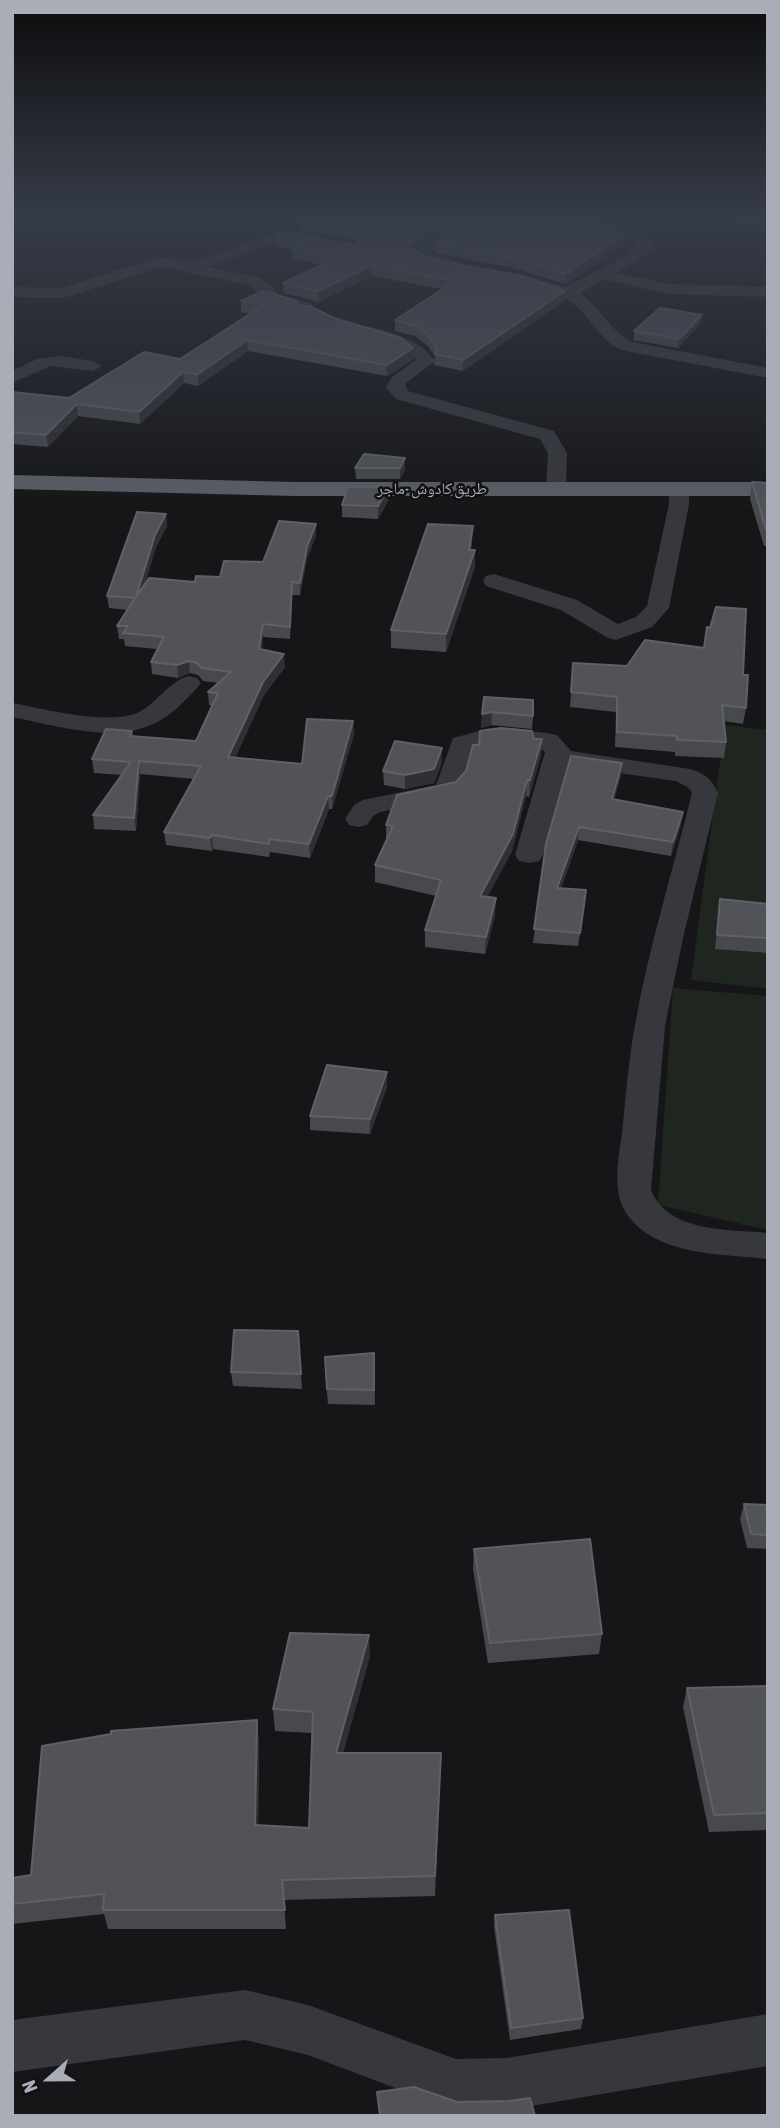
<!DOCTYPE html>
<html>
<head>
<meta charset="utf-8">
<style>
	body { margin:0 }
	#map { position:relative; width:780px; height:2128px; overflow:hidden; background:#161618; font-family:"Asap Condensed",sans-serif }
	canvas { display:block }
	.frame { position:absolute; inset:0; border:14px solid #a8adb8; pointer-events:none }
	.north { position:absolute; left:14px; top:2044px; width:70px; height:70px; -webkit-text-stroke:5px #111113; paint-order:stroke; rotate:249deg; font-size:19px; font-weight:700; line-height:28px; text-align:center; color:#a8adb8 }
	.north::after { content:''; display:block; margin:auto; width:24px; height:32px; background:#a8adb8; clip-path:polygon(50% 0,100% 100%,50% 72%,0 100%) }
</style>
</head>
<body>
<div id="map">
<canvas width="780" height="2128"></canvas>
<div class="frame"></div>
<div class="north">N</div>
</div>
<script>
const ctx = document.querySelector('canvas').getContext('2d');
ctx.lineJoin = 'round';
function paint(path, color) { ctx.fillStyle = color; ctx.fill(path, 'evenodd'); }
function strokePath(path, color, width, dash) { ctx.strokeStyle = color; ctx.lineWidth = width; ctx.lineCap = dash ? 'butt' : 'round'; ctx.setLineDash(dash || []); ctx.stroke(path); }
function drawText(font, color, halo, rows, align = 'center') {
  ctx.font = font + ' "Asap Condensed","Noto Naskh Arabic",sans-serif'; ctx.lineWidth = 5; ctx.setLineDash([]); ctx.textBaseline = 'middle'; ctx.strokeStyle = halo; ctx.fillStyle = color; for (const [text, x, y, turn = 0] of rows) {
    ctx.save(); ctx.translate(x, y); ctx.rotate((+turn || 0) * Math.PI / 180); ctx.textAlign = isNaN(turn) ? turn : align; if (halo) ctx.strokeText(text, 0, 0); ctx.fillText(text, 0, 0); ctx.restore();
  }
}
paint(new Path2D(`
	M725,725L768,730V989L691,980Z
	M673,988L768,996V1230L658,1205Z`), '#1e261f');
paint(new Path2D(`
	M564,219C589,219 639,225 655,245C644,258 631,265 616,273L669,284L768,287V297L669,294L603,279L580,293C600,307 609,330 632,342L768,368V378L621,350C599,339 592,319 574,304C558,291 537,288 517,283L515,280L523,275L566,287L629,254L638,245L635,241L566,222Z
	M731,219L768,221V229L733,222Z
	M283,230L316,235L323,239L316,243L284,239L209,267L260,278L271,285L279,295L311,303L313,306L311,309L305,311L267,301L249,285L167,268L155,269L63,298L12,297V287L62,288L153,259L167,258L191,263Z
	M441,235L448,239L429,254L460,262L463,265L460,268L455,270L412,259L409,256Z
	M366,326C393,333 418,338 435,361L405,384L408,391L554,431L567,453L566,489L563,493H549L546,489L548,453L540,439L396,399L386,388L391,378L416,360L401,348L360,335L358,331Z
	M60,356L93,361L102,366L93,371L51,366L12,383V371L37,359Z
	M679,483L686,485L689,489V504L669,608L652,627L616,640L608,638L561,610L486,586L483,581L486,576L494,574L577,600L618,624L636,617L647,606L669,504V489L672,485Z
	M189,676L197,678L201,683L197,688C184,702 170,717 151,725C110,743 54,725 12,717V703C45,709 112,727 141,711C158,701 171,680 189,676Z
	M491,728L548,733L557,735L571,751L690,769C704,773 712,779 718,793L683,938L665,1026L651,1190C668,1233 729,1229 768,1233V1259C724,1254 659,1256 629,1217C609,1192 620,1154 623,1125C626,1091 629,1058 635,1025C649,946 673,870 692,793L689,788L676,781L568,766L543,855L539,861L529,863L519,861L515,855L545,752C534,740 488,739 474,747L463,787L454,797L380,812L373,816L367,825L358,827L349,825L345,819L354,805L363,800L436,785L453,738Z
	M245,1990L308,2005L456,2059L507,2058L768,2014V2066L507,2110L456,2111L308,2055L245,2040L12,2072V2020Z`), '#37383d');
paint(new Path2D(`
	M12,475L295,482H768V496H295L12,489Z`), '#5b5e65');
paint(new Path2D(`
	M543,219L623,245L566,284L513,268L434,253V244L445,235L442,233L412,251L429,259L565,291L564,301L463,371L434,365L435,356L427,345L415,336L395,331V320L443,289L371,276L318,302L284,293L283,283L322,265L292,258V249L275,246V237L356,245L359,242L356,240L300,230L299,221Z
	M241,301H297V304L413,360L387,376L248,351L198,386L184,383L140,424L78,416L48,447L12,444V392L69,398L180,359L251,314L241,312Z
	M701,323L678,348L634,340V331Z
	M405,458V470L400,479H356L355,468Z
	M752,482L768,483V546H764L750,499Z
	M389,499L378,519L342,517V505Z
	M166,514L167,526L156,547L145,583L195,582L220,577L263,562L316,524V535L307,559L300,595H292L290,639L263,637L262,649L285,667L264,695L235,758L302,764L353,721L354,734L332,809H329L310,858L270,852L269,857L213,849L212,851L166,845L164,832L194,779L140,774L136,831L94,829L93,815L122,775L94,773L92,759L132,731L133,736L196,741L212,706L209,705L208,692L219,683L203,681L198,675L190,673L178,678L152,674L151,662L157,649L125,646L124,639H119L117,626L128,610L109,608L107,596Z
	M472,543L471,550L475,567L446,652L391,648V630Z
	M573,663L743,675L746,708L743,724L724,721L726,742L724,758L675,756V752L615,747L616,712L570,707Z
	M484,697L533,716L532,729L491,725L481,728Z
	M534,739H542L541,755L529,797L526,796L512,851L487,897L495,915L485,954L425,947V930L436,896L375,882V865L386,841V825L456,782L466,771L479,745Z
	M442,762L434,783L405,789L384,785L383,771Z
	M622,763L621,776L614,799L681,825L671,856L578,840L561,888L585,904L578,946L533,943L546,844Z
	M720,899L768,904V953L715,949Z
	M387,1072V1087L370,1134L310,1130V1116Z
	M374,1353L375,1405L328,1404L325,1371Z
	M231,1372L301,1374L302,1389L233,1386Z
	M744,1504L768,1505V1549L747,1548L740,1519Z
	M474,1549L602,1634L599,1654L488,1663L473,1569Z
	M370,1656L343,1753H441L435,1896L284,1900L286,1929H108L104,1914L12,1924V1878L31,1875L259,1741L258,1825L309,1828L312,1733L275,1731L273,1709Z
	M768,1686V1830L709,1832L683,1707L687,1688Z
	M495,1915L583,2018L581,2029L510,2040L494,1927Z`), '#47494d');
paint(new Path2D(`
	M442,223V233L408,254V244Z
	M624,235L623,245L566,284V274Z
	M371,266V276L318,302V291Z
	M565,291L564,301L463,371V360Z
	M702,315L701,323L678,348L679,339Z
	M247,340L248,351L198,386V374Z
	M413,348V360L387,376V365Z
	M183,372L184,383L140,424L139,412Z
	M77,404L78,416L48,447L46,435Z
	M405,458V470L400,479V468Z
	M389,487V499L378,519V506Z
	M166,514L167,526L156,547L138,609L136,597L155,535Z
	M316,524V535L307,559L300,595V583L307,547Z
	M473,526L472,543L468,567L469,550Z
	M475,550V567L446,652V634Z
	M292,582V595L290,639V627Z
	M263,624V637L260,661L259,649Z
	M284,654L285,667L264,695L229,771L228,757L263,682Z
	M189,661L190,673L178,678L177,665Z
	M492,712L491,725L481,728L482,714Z
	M353,721L354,734L332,809V796Z
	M542,739L541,755L529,797L530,780Z
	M442,748V762L434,783L405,789V775Z
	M139,761L140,774L136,831L134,818Z
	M622,763L621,776L611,812L612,799Z
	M527,780L526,796L512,851L479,913L480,896Z
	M328,796L329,809L310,858L309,844Z
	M683,812L681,825L671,856L673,842Z
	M579,827L578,840L556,901L557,888Z
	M212,835L213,849L212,851L210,838Z
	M496,898L495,915L485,954L486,937Z
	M387,1072V1087L370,1134V1119Z
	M369,1635L370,1656L337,1774L336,1753Z
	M257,1720L259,1741L258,1845L255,1825Z`), '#2f3033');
const building = new Path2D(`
	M303,219H543L624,235L566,274L514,259L434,244L451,229L442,223L408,244V248L429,259L519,275L565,291L463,360L435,354L437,349L428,334L415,326L395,320L455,281L371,266L318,291L283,283L336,258L292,248L305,242L275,237L284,232L356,245L365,237L356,230L299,221Z
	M263,291L297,301L291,303L312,307L334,318L401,338L413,348L387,365L247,340L198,374L183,372L139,412L77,404L46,435L12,432V392L69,398L144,352L180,359L264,305L241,301Z
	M660,308L702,315L679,339L634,331Z
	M364,454L405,458L400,468H355Z
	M752,482L768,483V529H766Z
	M348,487H389L378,506L342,505Z
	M137,512L166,514L155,535L136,597L149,578L195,582L196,576L220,577L224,561L263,562L279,521L316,524L307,547L300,583L292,582L290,627L263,624L259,649L284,654L263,682L228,757L302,764L307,719L353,721L332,796H328L309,844L269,839V844L212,835L210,838L164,832L201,766L139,761L134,818L93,815L131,762L92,759L106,729L132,731L130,736L196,741L218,693L208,692L231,672L202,668L197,663L189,661L177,665L151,662L164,637L123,633L128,626H117L135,598L107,596Z
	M428,524L473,526L469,550H475L446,634L391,630Z
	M716,607L746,609L743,675H748L746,708L722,705L726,742L677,740V736L617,732V697L571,692L573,663L627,666L645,640L704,648L707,627L710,628Z
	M484,697L533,700V716L492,712L482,714Z
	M501,728L532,731L534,739H542L530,780H527L513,834L480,896L496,898L486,937L425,930L441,880L375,865L393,826L386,825L397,795L456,782L466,771L473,745H479L480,731Z
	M395,741L442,748L434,769L405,775L383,771Z
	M571,756L622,763L612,799L683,812L673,842L579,827L557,888L586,890L580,933L534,929L546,844Z
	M720,899L768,904V938L717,935Z
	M327,1065L387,1072L370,1119L310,1116Z
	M234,1330L298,1331L301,1374L231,1372Z
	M374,1353V1390L327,1389L325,1357Z
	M744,1504L768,1505V1535L751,1534Z
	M590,1539L602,1634L490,1643L474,1549Z
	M290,1633L369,1635L336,1753H441L435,1876L282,1880L285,1910H103L104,1894L12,1904V1878L31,1875L42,1746L111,1734V1731L257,1720L255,1825L309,1828L313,1712L273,1709Z
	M768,1686V1813L714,1815L687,1688Z
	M569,1910L583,2018L511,2028L495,1915Z
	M414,2087L457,2102L509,2101L530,2098L535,2116H380L377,2092Z`);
paint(building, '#525359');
strokePath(building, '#5f6168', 2);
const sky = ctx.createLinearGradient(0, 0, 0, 517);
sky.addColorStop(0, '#0c0c0d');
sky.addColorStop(0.42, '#363c48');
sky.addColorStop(1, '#363c4800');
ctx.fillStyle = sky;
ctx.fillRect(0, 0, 780, 517);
drawText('16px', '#a8adb8', '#111113', [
	["طريق كادوش -ماجر",432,489]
]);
</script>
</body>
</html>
